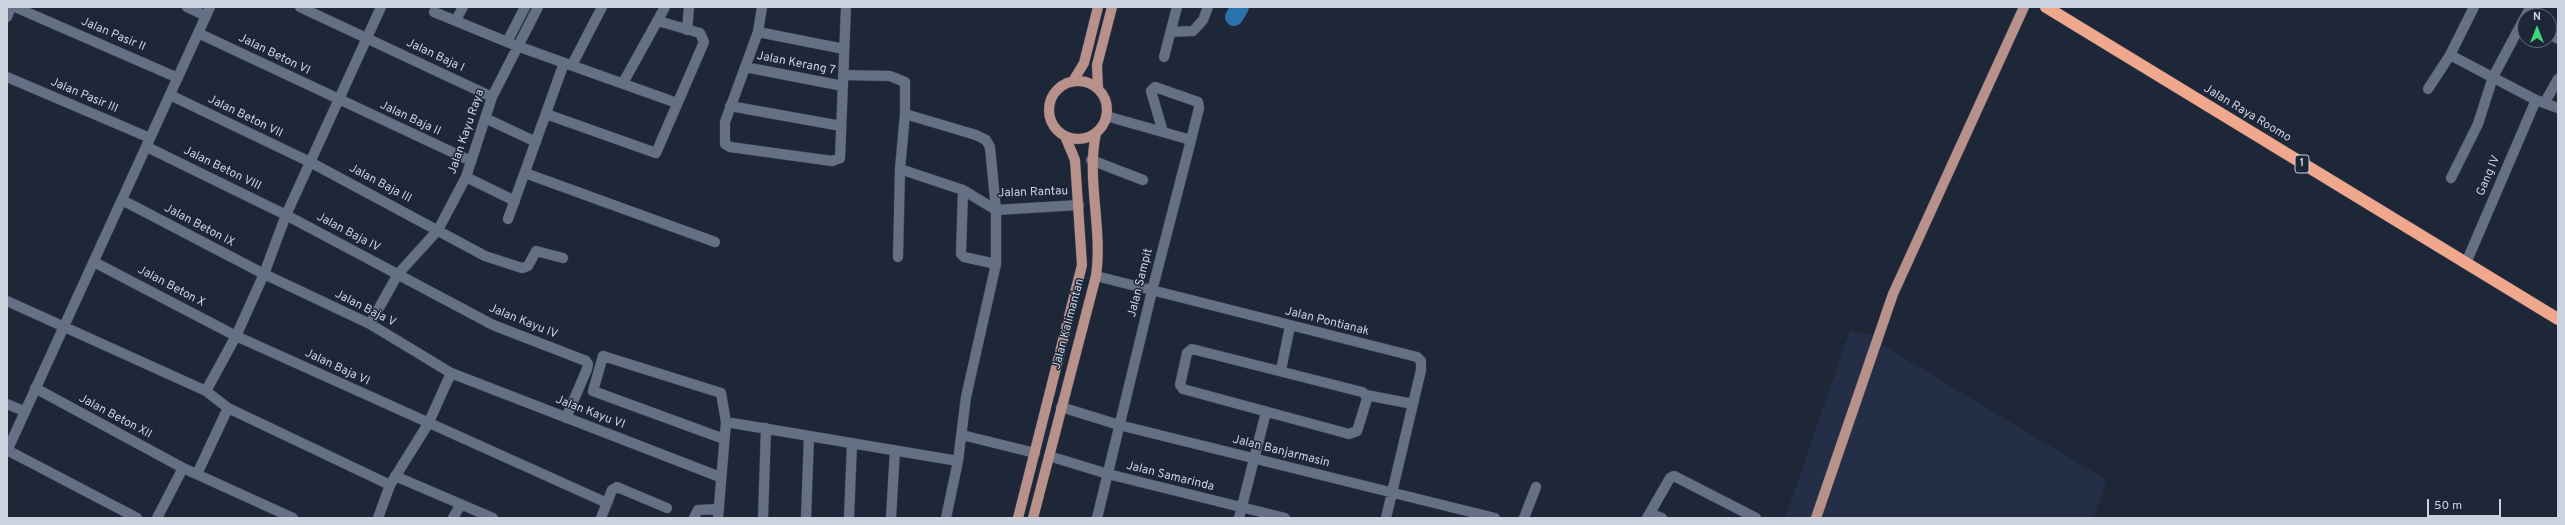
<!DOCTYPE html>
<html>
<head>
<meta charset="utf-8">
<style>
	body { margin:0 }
	#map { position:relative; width:2565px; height:525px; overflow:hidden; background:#1e2738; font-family:Overpass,sans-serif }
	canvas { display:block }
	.frame { position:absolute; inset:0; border:8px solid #ccd2de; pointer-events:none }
	.north { position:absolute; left:2517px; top:8px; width:40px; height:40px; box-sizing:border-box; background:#1e2738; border:1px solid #646b7a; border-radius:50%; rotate:0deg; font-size:11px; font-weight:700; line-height:16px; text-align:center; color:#ccd2de }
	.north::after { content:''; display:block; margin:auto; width:14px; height:18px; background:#43d77b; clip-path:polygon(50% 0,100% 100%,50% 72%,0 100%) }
	.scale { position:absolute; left:2427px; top:499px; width:74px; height:18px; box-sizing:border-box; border:2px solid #ccd2de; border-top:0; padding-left:5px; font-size:12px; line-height:14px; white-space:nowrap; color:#ccd2de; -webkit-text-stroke:3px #1e2738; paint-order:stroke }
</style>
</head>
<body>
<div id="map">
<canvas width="2565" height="525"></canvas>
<div class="frame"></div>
<div class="north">N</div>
<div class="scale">50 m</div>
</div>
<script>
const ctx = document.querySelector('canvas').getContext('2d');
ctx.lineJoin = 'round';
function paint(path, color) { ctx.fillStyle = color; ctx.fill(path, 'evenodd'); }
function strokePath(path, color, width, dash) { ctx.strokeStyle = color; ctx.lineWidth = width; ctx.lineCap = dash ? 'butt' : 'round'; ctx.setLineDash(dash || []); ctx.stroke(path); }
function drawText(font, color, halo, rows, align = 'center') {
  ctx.font = font + ' Overpass,sans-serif'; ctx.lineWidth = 3; ctx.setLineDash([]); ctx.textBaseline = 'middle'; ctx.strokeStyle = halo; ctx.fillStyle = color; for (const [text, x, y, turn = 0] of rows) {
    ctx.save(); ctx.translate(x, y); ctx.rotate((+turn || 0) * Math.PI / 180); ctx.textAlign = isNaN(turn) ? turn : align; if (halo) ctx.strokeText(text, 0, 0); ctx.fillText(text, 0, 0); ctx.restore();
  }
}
paint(new Path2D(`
	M1850,331L1870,334L1886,347L2106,480L2094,518H1785Z`), '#242f47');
strokePath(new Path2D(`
	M1234,17L1240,7`), '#2b72ad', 18);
const minor = new Path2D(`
	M15,7L178,78
	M187,7L206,16
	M300,7L492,97
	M762,7L758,32L725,122V144L730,147L832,161L840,158L846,7
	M434,12L517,46L677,103
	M2526,16L2530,7
	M7,17L11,7
	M456,20L463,7
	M687,30L689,7
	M758,32L844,49
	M1171,32L1193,31L1203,20L1208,7
	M198,33L471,161
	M2549,34L2558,39
	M507,42L525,7
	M2450,55L2536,100L2558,108
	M1164,57L1177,7
	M572,65L602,7
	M745,67L843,86
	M843,75L890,76L905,82V114L900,169L898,257
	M7,77L150,138
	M623,83L665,7
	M2428,89L2450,55L2474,7
	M170,95L310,162L485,256L522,268L528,266L536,251L563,258
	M2545,102L2558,79
	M730,106L841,126
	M546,114L656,153L704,42L700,33L658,21
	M905,114L976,135L986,140L990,147L996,210V264L966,397L958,461L946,518
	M485,118L536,142
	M1163,132L1151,91L1155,87L1198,102L1199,108L1191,140
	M147,147L286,215L493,325L586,361L588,364L587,369L566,418
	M1091,160L1143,180
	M900,169L963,190L996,210L1079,205
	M525,173L715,242
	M466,177L515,201
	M2451,178L2478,124L2493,77L2525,17
	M963,190L961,254L964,257L996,264
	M122,200L264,274L370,324L451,373L720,477
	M508,219L564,63
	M94,262L236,336L607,503
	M2466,263L2536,100
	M1096,276L1417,357L1421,361V370L1386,518
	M7,301L206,391L228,408L390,485
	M370,324L398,274L438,230L466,177L492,97L538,7
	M1192,349L1362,392L1366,395L1367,399L1357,431L1349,434L1183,389L1180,385L1187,353Z
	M1281,370L1290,326
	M35,388L183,468L293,518
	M206,391L236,336L264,274L286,215L381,7
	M1366,395L1413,404
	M7,404L24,411
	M1061,407L1119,425L1495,518
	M726,422L958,461
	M962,435L1035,453
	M7,450L137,518
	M7,451L210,7
	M1049,456L1108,474L1285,518
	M197,474L228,408
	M395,476L493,518
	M1650,513L1662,518
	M157,518L183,468
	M378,518L390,485L428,424L451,373
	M453,518L461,504
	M601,518L612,490L617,487L667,508
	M694,518L698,510L719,509
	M718,518L726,422L721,393L603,356L593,391L724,439
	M763,518L766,428
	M806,518L809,436
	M849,518L852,443
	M891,518L895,450
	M1097,518L1152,291L1191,140L1106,116
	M1239,518L1266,412
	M1524,518L1536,487
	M1647,518L1670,478L1674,476L1756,518`);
const major = new Path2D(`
	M1073,81L1084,63L1098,7
	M1049 110a29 29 0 1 1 58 0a29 29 0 1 1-58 0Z
	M1098,88L1097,65L1112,7
	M1018,518L1082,265L1075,160L1065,136
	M1033,518L1096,276C1103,228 1086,180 1096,133
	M1816,518L1893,294L2024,7`);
const highway = new Path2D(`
	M2046,7L2558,319`);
strokePath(minor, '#3b4251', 11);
strokePath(major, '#3b4251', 11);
strokePath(highway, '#3b4251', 13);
strokePath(minor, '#657085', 10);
strokePath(major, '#b8918a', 10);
strokePath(highway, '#efa78e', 12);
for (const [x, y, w] of [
	[2302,164,14]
]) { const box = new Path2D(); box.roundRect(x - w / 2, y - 9, w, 18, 3); ctx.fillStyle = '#1e2738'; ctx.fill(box); strokePath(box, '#ccd2de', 1); }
drawText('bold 11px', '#ccd2de', null, [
	["1",2302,164]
]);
drawText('12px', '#ccd2de', '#1e2738', [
	["Jalan Pasir II",113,35,23],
	["Jalan Beton VI",274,55,26],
	["Jalan Baja I",435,56,25],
	["Jalan Kerang 7",796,64,11],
	["Jalan Pasir III",84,96,23],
	["Jalan Raya Roomo",2247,114,31],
	["Jalan Beton VII",245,117,26],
	["Jalan Baja II",410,119,25],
	["Jalan Kayu Raya",467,132,-71],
	["Jalan Beton VIII",222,169,26],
	["Gang IV",2489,176,-67],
	["Jalan Baja III",380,184,28],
	["Jalan Rantau",1033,193,-2],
	["Jalan Beton IX",199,226,28],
	["Jalan Baja IV",348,233,28],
	["Jalan Sampit",1141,283,-76],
	["Jalan Beton X",171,287,28],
	["Jalan Baja V",365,309,27],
	["Jalan Kayu IV",523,322,22],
	["Jalan Pontianak",1327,322,14],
	["Jalan Kalimantan",1069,324,-75],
	["Jalan Baja VI",337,368,25],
	["Jalan Kayu VI",590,413,21],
	["Jalan Beton XII",115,417,28],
	["Jalan Banjarmasin",1281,452,14],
	["Jalan Samarinda",1170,477,14]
]);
</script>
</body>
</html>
